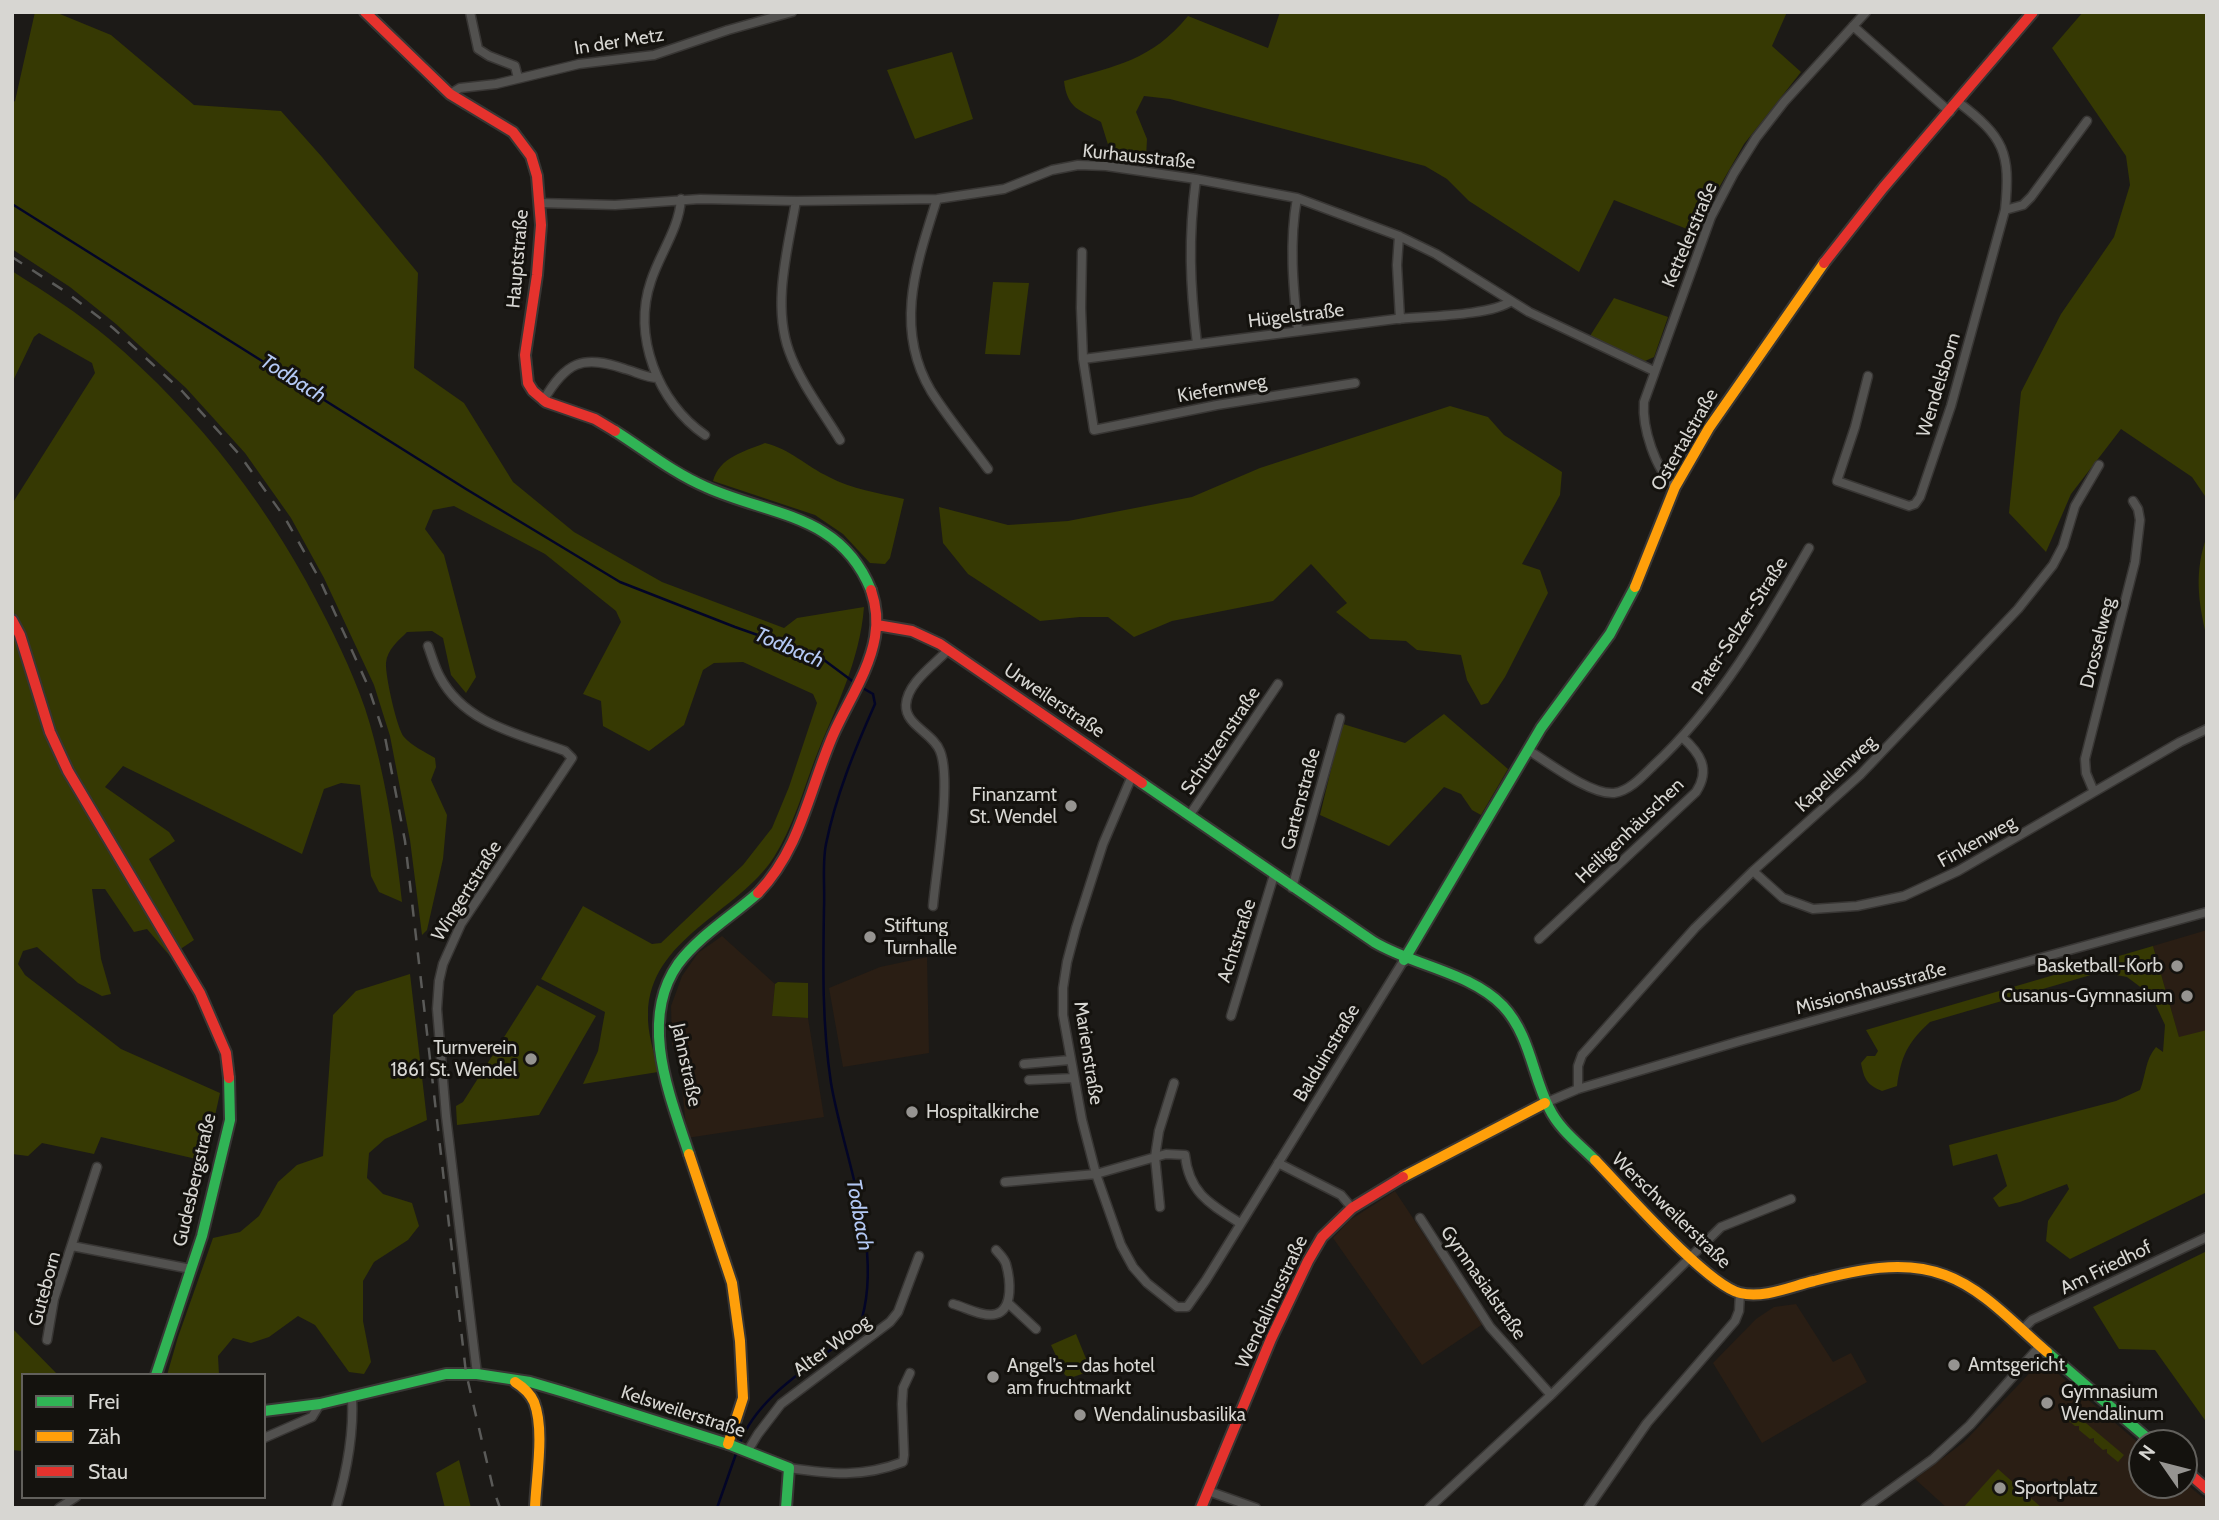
<!DOCTYPE html>
<html>
<head>
<meta charset="utf-8">
<style>
	body { margin:0 }
	#map { position:relative; width:2219px; height:1520px; overflow:hidden; background:#1c1a17; font-family:Cabin,sans-serif }
	canvas { display:block }
	.frame { position:absolute; inset:0; border:14px solid #d7d6d2; pointer-events:none }
	.legend { position:absolute; left:21px; top:1373px; width:245px; height:126px; box-sizing:border-box; background:#14120e; border:2px solid #62605c; margin:0; padding:9px 12px; list-style:none; font-size:21px; color:#d7d6d2 }
	.legend li { display:flex; align-items:center; gap:14px; height:35px }
	.legend b { width:35px; border:2px solid #62605c }
	.north { position:absolute; left:2128px; top:1429px; width:70px; height:70px; box-sizing:border-box; background:#14120e; border:2px solid #62605c; border-radius:50%; rotate:305deg; font-size:19px; font-weight:700; line-height:28px; text-align:center; color:#d7d6d2 }
	.north::after { content:''; display:block; margin:auto; width:24px; height:32px; background:#969491; clip-path:polygon(50% 0,100% 100%,50% 72%,0 100%) }
</style>
</head>
<body>
<div id="map">
<canvas width="2219" height="1520"></canvas>
<div class="frame"></div>
<ul class="legend">
<li><b style="height:9px;background:#30b455"></b>Frei</li>
<li><b style="height:9px;background:#ff9f0a"></b>Zäh</li>
<li><b style="height:9px;background:#e5322d"></b>Stau</li>
</ul>
<div class="north">N</div>
</div>
<script>
const ctx = document.querySelector('canvas').getContext('2d');
ctx.lineJoin = 'round';
function paint(path, color) { ctx.fillStyle = color; ctx.fill(path, 'evenodd'); }
function strokePath(path, color, width, dash) { ctx.strokeStyle = color; ctx.lineWidth = width; ctx.lineCap = dash ? 'butt' : 'round'; ctx.setLineDash(dash || []); ctx.stroke(path); }
function drawText(font, color, halo, rows, align = 'center') {
  ctx.font = font + ' Cabin,sans-serif'; ctx.lineWidth = 6; ctx.setLineDash([]); ctx.textBaseline = 'middle'; ctx.strokeStyle = halo; ctx.fillStyle = color; for (const [text, x, y, turn = 0] of rows) {
    ctx.save(); ctx.translate(x, y); ctx.rotate((+turn || 0) * Math.PI / 180); ctx.textAlign = isNaN(turn) ? turn : align; if (halo) ctx.strokeText(text, 0, 0); ctx.fillText(text, 0, 0); ctx.restore();
  }
}
paint(new Path2D(`
	M2207,930V1079L2192,1083L2153,946Z
	M722,936L775,984L772,1016L808,1018L824,1117L687,1138L680,1066L672,1044L671,1006L682,976L698,953Z
	M927,957L929,1053L843,1067L829,988L880,967Z
	M1395,1191L1483,1324L1422,1365L1333,1238L1350,1220Z
	M1796,1304L1833,1362L1851,1353L1867,1382L1762,1443L1713,1363L1756,1319L1774,1307Z
	M2042,1360L2142,1446V1485H2184V1482L2207,1501V1508H1947L1915,1479L1964,1442Z`), '#2a1e14');
paint(new Path2D(`
	M35,12H55L111,35L194,105L281,111L322,157L418,273L414,368L464,403L513,482L574,532L662,582L784,628L797,618L864,607C860,661 835,709 815,759C803,791 793,827 774,857C738,913 649,938 648,1014C647,1033 655,1054 658,1072L583,1084L598,1051L605,1012L541,979L583,906L652,944L661,943L743,865L772,828L789,787L817,703L813,694L743,662L714,663L703,670L684,725L649,751L603,726L601,701L583,694L621,622L616,611L545,554L454,506L433,510L425,529L444,555L476,677L466,693L451,675L443,638L432,631L407,632C398,641 387,650 386,663C385,675 397,729 404,737C412,746 425,752 435,758L436,767L431,780L447,815L443,859L427,930L422,935L410,840L390,736L374,685L324,578L291,518L245,453L186,388L116,324L70,287L12,249V103L15,101Z
	M1280,12H1787L1772,46L1801,72L1744,144L1717,191L1697,233L1614,200L1579,272L1469,201L1447,179L1425,166L1170,99L1144,96L1136,112L1147,139L1146,158L1124,157L1110,151L1101,122C1079,110 1067,108 1064,81C1117,65 1151,61 1188,16L1268,48Z
	M2083,12H2207V531L2205,496L2192,477L2121,429L2071,494L2046,552L2009,513L2021,392L2061,314L2114,237L2130,185L2126,156L2052,48Z
	M952,52L973,119L915,139L887,70Z
	M12,271C45,292 78,313 108,338C200,416 274,513 327,621C346,659 364,698 374,739C388,793 396,847 402,902L379,892L371,876L360,785L341,783L324,789L302,854L123,766L105,787L169,832L175,841L149,859L194,940L170,956L147,929L134,932L105,889H92L101,959L111,994L102,996L78,983L37,947L23,951L18,964L25,975L121,1049L220,1093L205,1161L101,1137L94,1154L42,1143L28,1156L12,1154V504L95,373L92,363L39,333L34,337L12,383Z
	M993,282L1029,283L1020,355L985,354Z
	M1614,298L1668,317L1654,357L1645,361L1590,336Z
	M1450,406L1488,417L1504,435L1562,472L1560,495L1522,564L1540,570L1548,593L1505,677L1488,703L1481,705L1467,680L1461,655L1417,650L1406,641L1370,639L1336,612L1347,603L1311,564L1273,601L1172,621L1134,637L1108,617H1080L1040,621L968,574L943,543L939,507L1008,525L1068,521L1192,497L1260,468Z
	M765,443C790,449 806,466 829,477C852,489 878,493 904,499L890,558L885,564L870,563L843,534L815,515L713,481C720,457 743,452 765,443Z
	M2207,536V638C2198,602 2194,571 2207,536Z
	M1444,714L1508,769L1481,815L1472,810L1461,794L1444,787L1389,846L1320,815L1341,728L1343,724L1405,743Z
	M2153,946L2179,1037L2207,1030V1192L2070,1259L2046,1241L2048,1221L2069,1189L2067,1184L2020,1202L1999,1207L1993,1198L2007,1186L1997,1154L1953,1166L1949,1145L2116,1101L2140,1090C2146,1075 2145,1060 2156,1047L2163,1052L2165,1025L2151,995L2127,977L2101,972L1930,1022C1908,1042 1901,1056 1897,1086L1882,1091C1867,1085 1864,1079 1861,1063L1867,1056H1875L1878,1051L1866,1030Z
	M410,974L427,1120L385,1139L369,1153L367,1178L383,1194L412,1203L419,1226L408,1240L374,1262L363,1281V1321L371,1362L364,1374L349,1372L315,1325L298,1316L269,1337L251,1343L233,1338L218,1356L219,1375H167L178,1337L213,1238L240,1232L259,1216L278,1182L297,1165L323,1156L333,1015L356,991Z
	M778,982L808,983V1018L772,1016L775,984Z
	M537,985L596,1016L539,1115L457,1125L456,1106L463,1102Z
	M2207,1251V1423L2155,1350L2119,1349L2093,1307Z
	M12,1328L58,1375H23L22,1451L12,1450Z
	M1076,1334L1091,1371L1070,1378L1065,1375L1051,1345Z
	M2068,1408L2124,1455L2118,1462L2107,1453V1449L2103,1450L2094,1442V1438L2090,1439L2079,1430V1426H2075L2064,1417V1413Z
	M459,1460L471,1508H445L436,1473Z
	M1998,1469L2042,1508H1963Z`), '#363903');
strokePath(new Path2D(`
	M12,204L466,489L620,582L735,627L820,657L855,683
	M739,1445C759,1392 818,1363 859,1328C886,1251 844,1160 831,1083C822,1024 823,967 824,908C825,887 822,864 826,844C836,795 855,749 875,704L873,694L861,687
	M717,1508L737,1451`), '#030527', 2.5);
const street = new Path2D(`
	M470,12L478,49L489,56L515,66L518,78
	M1853,26L1950,112
	M450,94L460,88L496,84L579,64L654,55L728,30L792,12
	M1196,179C1188,238 1190,285 1197,344
	M1297,198C1289,242 1293,286 1298,331
	M681,199C679,229 660,253 651,281C632,336 658,403 705,435
	M937,199C917,263 893,327 931,391C948,418 969,443 988,469
	M796,201C788,248 772,304 789,351C800,382 823,412 840,440
	M540,203L615,205L700,199L796,201L937,199L1004,189L1052,170L1078,165L1106,166L1196,179L1297,198L1399,236L1436,254L1529,312L1654,371
	M2005,210L2023,205L2031,197L2087,121
	M1399,236L1397,265L1400,319
	M1082,252L1081,308L1083,359L1094,430L1217,405L1355,383
	M1083,359C1187,345 1292,332 1396,319C1423,316 1491,316 1511,301
	M1868,376L1855,427L1837,481L1909,506L1915,504L1920,497L1951,406L2005,210C2011,152 2004,137 1958,102
	M543,401C566,362 582,354 625,369C636,372 647,378 658,378
	M1675,487C1655,469 1642,428 1644,402L1711,217L1734,173L1756,138L1784,102L1866,12
	M428,646C432,657 435,668 440,677C465,724 519,734 565,751L572,758L461,924L443,964L439,981L437,1009L446,1116L477,1374
	M1528,750C1548,762 1590,795 1614,793C1629,791 1642,777 1653,766C1718,706 1765,625 1809,548
	M1132,776L1103,844L1076,928L1067,962L1063,988V1015L1082,1120L1096,1174L1121,1245L1133,1267L1147,1283L1177,1307H1187L1206,1280L1404,960
	M2094,792L2086,773L2085,759L2135,562L2140,520L2138,509L2133,501
	M1189,816L1278,684
	M1753,871L1783,898L1813,909L1857,906L1904,896L1958,871L2180,742L2207,729
	M1292,888L1340,718
	M933,906C936,871 952,780 940,751C933,733 905,725 906,705C907,683 934,665 948,650
	M1539,939L1696,792C1711,769 1700,753 1682,737
	M1231,1016L1274,875
	M1024,1064L1070,1060
	M1029,1080L1074,1078
	M1578,1089V1066L1582,1055L1695,928L1753,871L1860,775L2018,609L2053,565L2063,546L2075,506L2099,465
	M1545,1103L1578,1089L1740,1041L2207,912
	M1278,1163L1341,1195L1352,1208
	M1005,1182L1096,1174L1166,1154L1185,1155C1189,1193 1210,1204 1240,1223
	M1160,1207L1155,1157L1159,1131L1174,1083
	M1420,1218L1490,1327L1551,1395
	M72,1246L191,1269
	M1008,1303L1036,1329
	M953,1304C965,1307 984,1318 996,1314C1014,1309 1010,1278 1006,1264C1004,1258 1000,1255 996,1250
	M2022,1330L2032,1320L2207,1237
	M47,1340L54,1299L97,1167
	M264,1438L312,1417L320,1404
	M747,1452L758,1434L781,1404L890,1322L898,1312L919,1256
	M789,1468C831,1474 861,1478 903,1462L904,1455L902,1404L903,1388L910,1373
	M1208,1491L1256,1508
	M59,1508L76,1497
	M336,1508C347,1471 354,1435 352,1397
	M1429,1508L1551,1395L1721,1227L1791,1199
	M1588,1508L1647,1423L1735,1321L1739,1311L1740,1293
	M1865,1508L1933,1459L1970,1425L2040,1346`);
const fast = new Path2D(`
	M615,431C645,450 673,473 706,487C770,516 840,513 871,590
	M1142,783L1374,942C1414,966 1470,972 1503,1006C1530,1035 1532,1074 1549,1108C1559,1129 1579,1144 1595,1160
	M1404,960L1541,728L1610,634L1635,587
	M689,1154C670,1096 638,1021 678,964C699,936 732,916 758,893
	M2047,1352L2153,1443
	M156,1375L202,1236L230,1120L229,1078
	M264,1411L320,1404L446,1374H477L530,1382L564,1392L728,1444L789,1468L786,1508`);
const slow = new Path2D(`
	M1635,587L1675,487L1709,428L1824,263
	M689,1154L732,1283L740,1341L743,1398L728,1444
	M1595,1160C1623,1189 1707,1285 1740,1293C1764,1299 1792,1286 1814,1281C1856,1270 1903,1259 1945,1275C1984,1289 2016,1326 2047,1352
	M1403,1177L1545,1103
	M515,1382C523,1387 530,1393 534,1402C545,1430 536,1478 535,1508`);
const jam = new Path2D(`
	M365,12L450,94L513,132L531,156L537,176L541,225L537,275L525,355L528,383L533,391L546,402L595,419L615,431
	M1824,263L1883,188L2033,12
	M12,620L20,635L50,732L68,771L200,993L226,1053L229,1078
	M877,625L912,631L940,644L1142,783
	M758,893C801,848 809,790 833,735C847,703 869,672 875,637C878,621 876,605 871,590
	M2184,1469L2207,1489
	M1201,1508L1271,1339L1308,1261L1322,1237L1352,1208L1403,1177`);
strokePath(street, '#383634', 11);
strokePath(fast, '#383634', 14);
strokePath(slow, '#383634', 14);
strokePath(jam, '#383634', 14);
strokePath(street, '#52514f', 8);
strokePath(fast, '#30b455', 10);
strokePath(slow, '#ff9f0a', 10);
strokePath(jam, '#e5322d', 10);
strokePath(new Path2D(`
	M12,257L66,292L113,328L182,391L239,454L285,518L319,578L368,686L385,737L405,841L466,1373L493,1488L500,1508`), '#5a5a58', 2.5, [12, 12]);
for (const [x, y, r, color] of [
	[1071,806,7,"#969491"],
	[870,937,7,"#969491"],
	[2177,966,7,"#969491"],
	[2187,996,7,"#969491"],
	[531,1059,7,"#969491"],
	[912,1112,7,"#969491"],
	[1954,1365,7,"#969491"],
	[993,1377,7,"#969491"],
	[2047,1403,7,"#969491"],
	[1080,1415,7,"#969491"],
	[2000,1488,7,"#969491"]
]) { const dot = new Path2D(); dot.arc(x, y, r, 0, 2 * Math.PI); ctx.fillStyle = color; ctx.fill(dot); strokePath(dot, '#14120e', 2.5); }
drawText('19px', '#d7d6d2', '#14120e', [
	["In der Metz",619,42,-9],
	["Kurhausstraße",1139,157,6],
	["Kettelerstraße",1690,235,-67],
	["Hauptstraße",518,259,-85],
	["Hügelstraße",1296,316,-7],
	["Wendelsborn",1939,385,-73],
	["Kiefernweg",1222,389,-10],
	["Ostertalstraße",1685,440,-60],
	["Pater-Selzer-Straße",1740,626,-57],
	["Drosselweg",2098,643,-76],
	["Urweilerstraße",1054,701,34],
	["Schützenstraße",1221,741,-56],
	["Kapellenweg",1836,774,-43],
	["Gartenstraße",1301,799,-75],
	["Heiligenhäuschen",1630,831,-44],
	["Finkenweg",1977,842,-29],
	["Wingertstraße",467,891,-58],
	["Achtstraße",1237,941,-72],
	["Missionshausstraße",1871,989,-15],
	["Marienstraße",1088,1053,81],
	["Balduinstraße",1327,1053,-59],
	["Jahnstraße",686,1065,78],
	["Gudesbergstraße",195,1180,-77],
	["Werschweilerstraße",1671,1211,44],
	["Am Friedhof",2106,1268,-26],
	["Gymnasialstraße",1483,1283,55],
	["Guteborn",45,1289,-75],
	["Wendalinusstraße",1272,1302,-65],
	["Alter Woog",832,1346,-36],
	["Kelsweilerstraße",683,1412,18]
]);
drawText('19px', '#d7d6d2', '#14120e', [
	["Finanzamt",1057,795,"right"],
	["St. Wendel",1057,817,"right"],
	["Stiftung",884,926],
	["Turnhalle",884,948],
	["Basketball-Korb",2163,966,"right"],
	["Cusanus-Gymnasium",2173,996,"right"],
	["Turnverein",517,1048,"right"],
	["1861 St. Wendel",517,1070,"right"],
	["Hospitalkirche",926,1112],
	["Amtsgericht",1968,1365],
	["Angel’s – das hotel",1007,1366],
	["am fruchtmarkt",1007,1388],
	["Gymnasium",2061,1392],
	["Wendalinum",2061,1414],
	["Wendalinusbasilika",1094,1415],
	["Sportplatz",2014,1488]
], 'left');
drawText('italic 21px', '#b4c9f5', '#14120e', [
	["Todbach",293,379,32],
	["Todbach",789,648,23],
	["Todbach",859,1215,80]
]);
</script>
</body>
</html>
